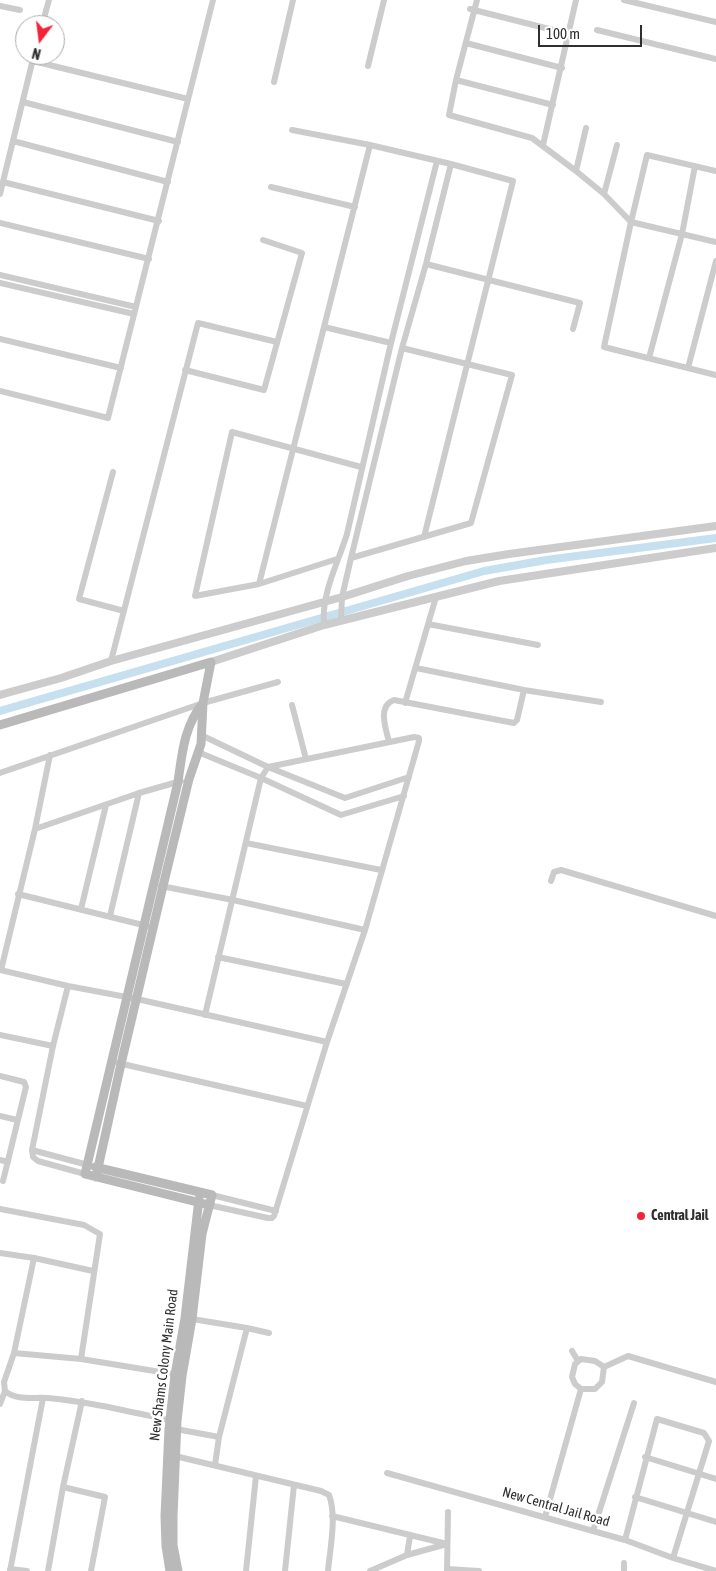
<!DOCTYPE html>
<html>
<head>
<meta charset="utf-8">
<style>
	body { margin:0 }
	#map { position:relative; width:716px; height:1571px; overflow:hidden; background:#fff; font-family:"Asap Condensed",sans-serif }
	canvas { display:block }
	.north { position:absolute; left:15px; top:15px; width:50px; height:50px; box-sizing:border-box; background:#fff; border:1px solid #acacac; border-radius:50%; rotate:195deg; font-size:14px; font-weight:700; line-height:20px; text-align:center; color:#2f2f2f }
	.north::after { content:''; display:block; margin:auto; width:18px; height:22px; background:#f42338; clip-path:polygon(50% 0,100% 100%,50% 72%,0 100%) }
	.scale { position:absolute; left:538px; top:25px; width:104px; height:22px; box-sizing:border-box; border:2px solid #2f2f2f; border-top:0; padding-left:6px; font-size:15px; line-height:18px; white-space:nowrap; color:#2f2f2f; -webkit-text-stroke:4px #fff; paint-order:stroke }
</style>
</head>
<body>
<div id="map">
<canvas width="716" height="1571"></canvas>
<div class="north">N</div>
<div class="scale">100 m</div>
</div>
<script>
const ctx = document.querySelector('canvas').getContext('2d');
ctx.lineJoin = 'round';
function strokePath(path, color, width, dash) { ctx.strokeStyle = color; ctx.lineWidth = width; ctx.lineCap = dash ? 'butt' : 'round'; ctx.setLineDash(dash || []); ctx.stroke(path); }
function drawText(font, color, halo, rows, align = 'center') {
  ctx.font = font + ' "Asap Condensed",sans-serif'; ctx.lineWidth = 5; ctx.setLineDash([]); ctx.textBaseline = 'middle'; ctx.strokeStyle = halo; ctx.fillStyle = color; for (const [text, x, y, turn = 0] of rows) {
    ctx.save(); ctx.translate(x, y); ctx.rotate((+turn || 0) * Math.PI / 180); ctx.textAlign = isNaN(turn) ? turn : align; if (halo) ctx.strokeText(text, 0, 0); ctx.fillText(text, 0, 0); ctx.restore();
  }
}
strokePath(new Path2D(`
	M0,711L484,571L546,560L716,538`), '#c7e0ef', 8);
strokePath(new Path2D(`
	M477,0L456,80L449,115L532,138L576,171L604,194L631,222L716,242
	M624,0L716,22
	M0,6L20,10
	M470,9L569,34
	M42,25L49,0
	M597,30L716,59
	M466,43L562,68
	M33,61L188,99
	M368,66L384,0
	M456,80L553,105
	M274,82L293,0
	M23,102L178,142
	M292,130L370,145L451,164L426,264L402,348L351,558L342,597L341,621
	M13,141L168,182
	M543,145L576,0
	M576,171L586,128
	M716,171L647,155L631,222L604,347L716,375
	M3,182L159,221
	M271,187L355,207
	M0,194L34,55
	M604,194L617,145
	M0,223L149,259
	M426,264L580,303L573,329
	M0,275L136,307
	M0,283L134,314
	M324,327L391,343
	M0,339L121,368
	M649,358L682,234L695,166
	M688,368L716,261
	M185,370L264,390L302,253L263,240
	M0,391L108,418L213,0
	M113,472L79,599L124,611
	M424,537L513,181L451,164
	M351,558L471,523L512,375L402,348
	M337,559L259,584L195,596L232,432L361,467
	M259,584L370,145
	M428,624L538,645
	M324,625C321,594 338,563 347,534L391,343L437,161
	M111,661L198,323L277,342
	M416,668L524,690L601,702
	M405,703L436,597
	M292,705L306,759
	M201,735L268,767L345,798L409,777
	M389,742C386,729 377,706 394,700L514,723L517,720L524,690
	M198,752L261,778L341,815L404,796
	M0,773L203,703L278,682
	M35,829L139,793L181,781
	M246,843L381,870
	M551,881L554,872L561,870L716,916
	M161,886L233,900L365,930
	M18,894L147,926
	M81,909L106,805
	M110,916L139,793
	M218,957L346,984
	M0,970L68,986L137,999L327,1042
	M1,970L35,829L50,755
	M68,986L53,1046L32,1150L33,1157L38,1161L85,1174
	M205,1015L261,778L268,767L414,737L419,738V741L365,930L327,1042L274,1216L272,1218H268L209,1205
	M0,1035L53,1046
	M118,1063L307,1106
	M0,1076L24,1082L26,1087L3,1181
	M0,1116L17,1120
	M32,1150L88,1165
	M0,1160L8,1162
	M212,1195L276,1211
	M0,1209L84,1225L100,1234L81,1359
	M0,1253L34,1258L93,1271
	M34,1258L14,1353L4,1382L5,1391C17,1401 33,1397 48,1398C91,1402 131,1412 173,1421
	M192,1319L247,1328L269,1333
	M572,1351L578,1361
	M14,1353L81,1359L179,1375
	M604,1367L595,1361L581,1359L575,1364L572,1377L575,1384L581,1389H595L602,1382L604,1367L628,1356L716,1382
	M0,1404L5,1391
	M176,1429L219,1437
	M175,1456L321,1491L329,1495C337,1516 330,1549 328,1571
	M645,1457L716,1479
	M215,1465L219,1437L247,1328
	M387,1473L625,1540L673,1558L716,1571
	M63,1487L105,1497L91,1571
	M635,1497L716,1522
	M332,1516L447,1544L407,1555L370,1571
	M545,1517L581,1389
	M593,1531L634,1403
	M625,1540L657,1419L704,1433L709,1441L673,1558
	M407,1555L410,1536
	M10,1569L27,1571
	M447,1569L479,1571
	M10,1571L43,1398
	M48,1571L63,1487L82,1401
	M246,1571L256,1476
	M285,1571L294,1485
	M447,1571L448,1512
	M624,1571V1563`), '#ccc', 6);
strokePath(new Path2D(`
	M211,662L324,625L499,581L716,548
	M0,695L61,678L111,661L342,597L408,576L466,561L509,554L716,526`), '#ccc', 8);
strokePath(new Path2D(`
	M203,703C184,726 182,754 178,782L85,1174L209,1205
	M0,725L211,662L203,703L201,744L189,779L163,886L121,1064L96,1177
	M95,1167L212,1195L202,1234L192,1319L182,1376L177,1421L173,1516V1545L178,1571
	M170,1571L166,1546L165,1516L169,1429L175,1375L185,1318L199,1199`), '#b9b9b9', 9);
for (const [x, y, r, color] of [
	[641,1216,5,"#f42338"]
]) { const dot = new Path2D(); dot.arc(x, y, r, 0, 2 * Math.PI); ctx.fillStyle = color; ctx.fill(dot); strokePath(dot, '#fff', 2); }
drawText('bold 14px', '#2f2f2f', '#fff', [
	["Central Jail",651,1216]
], 'left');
drawText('14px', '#2f2f2f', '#fff', [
	["New Shams Colony Main Road",164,1365,-83],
	["New Central Jail Road",556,1507,16]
]);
</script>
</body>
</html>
